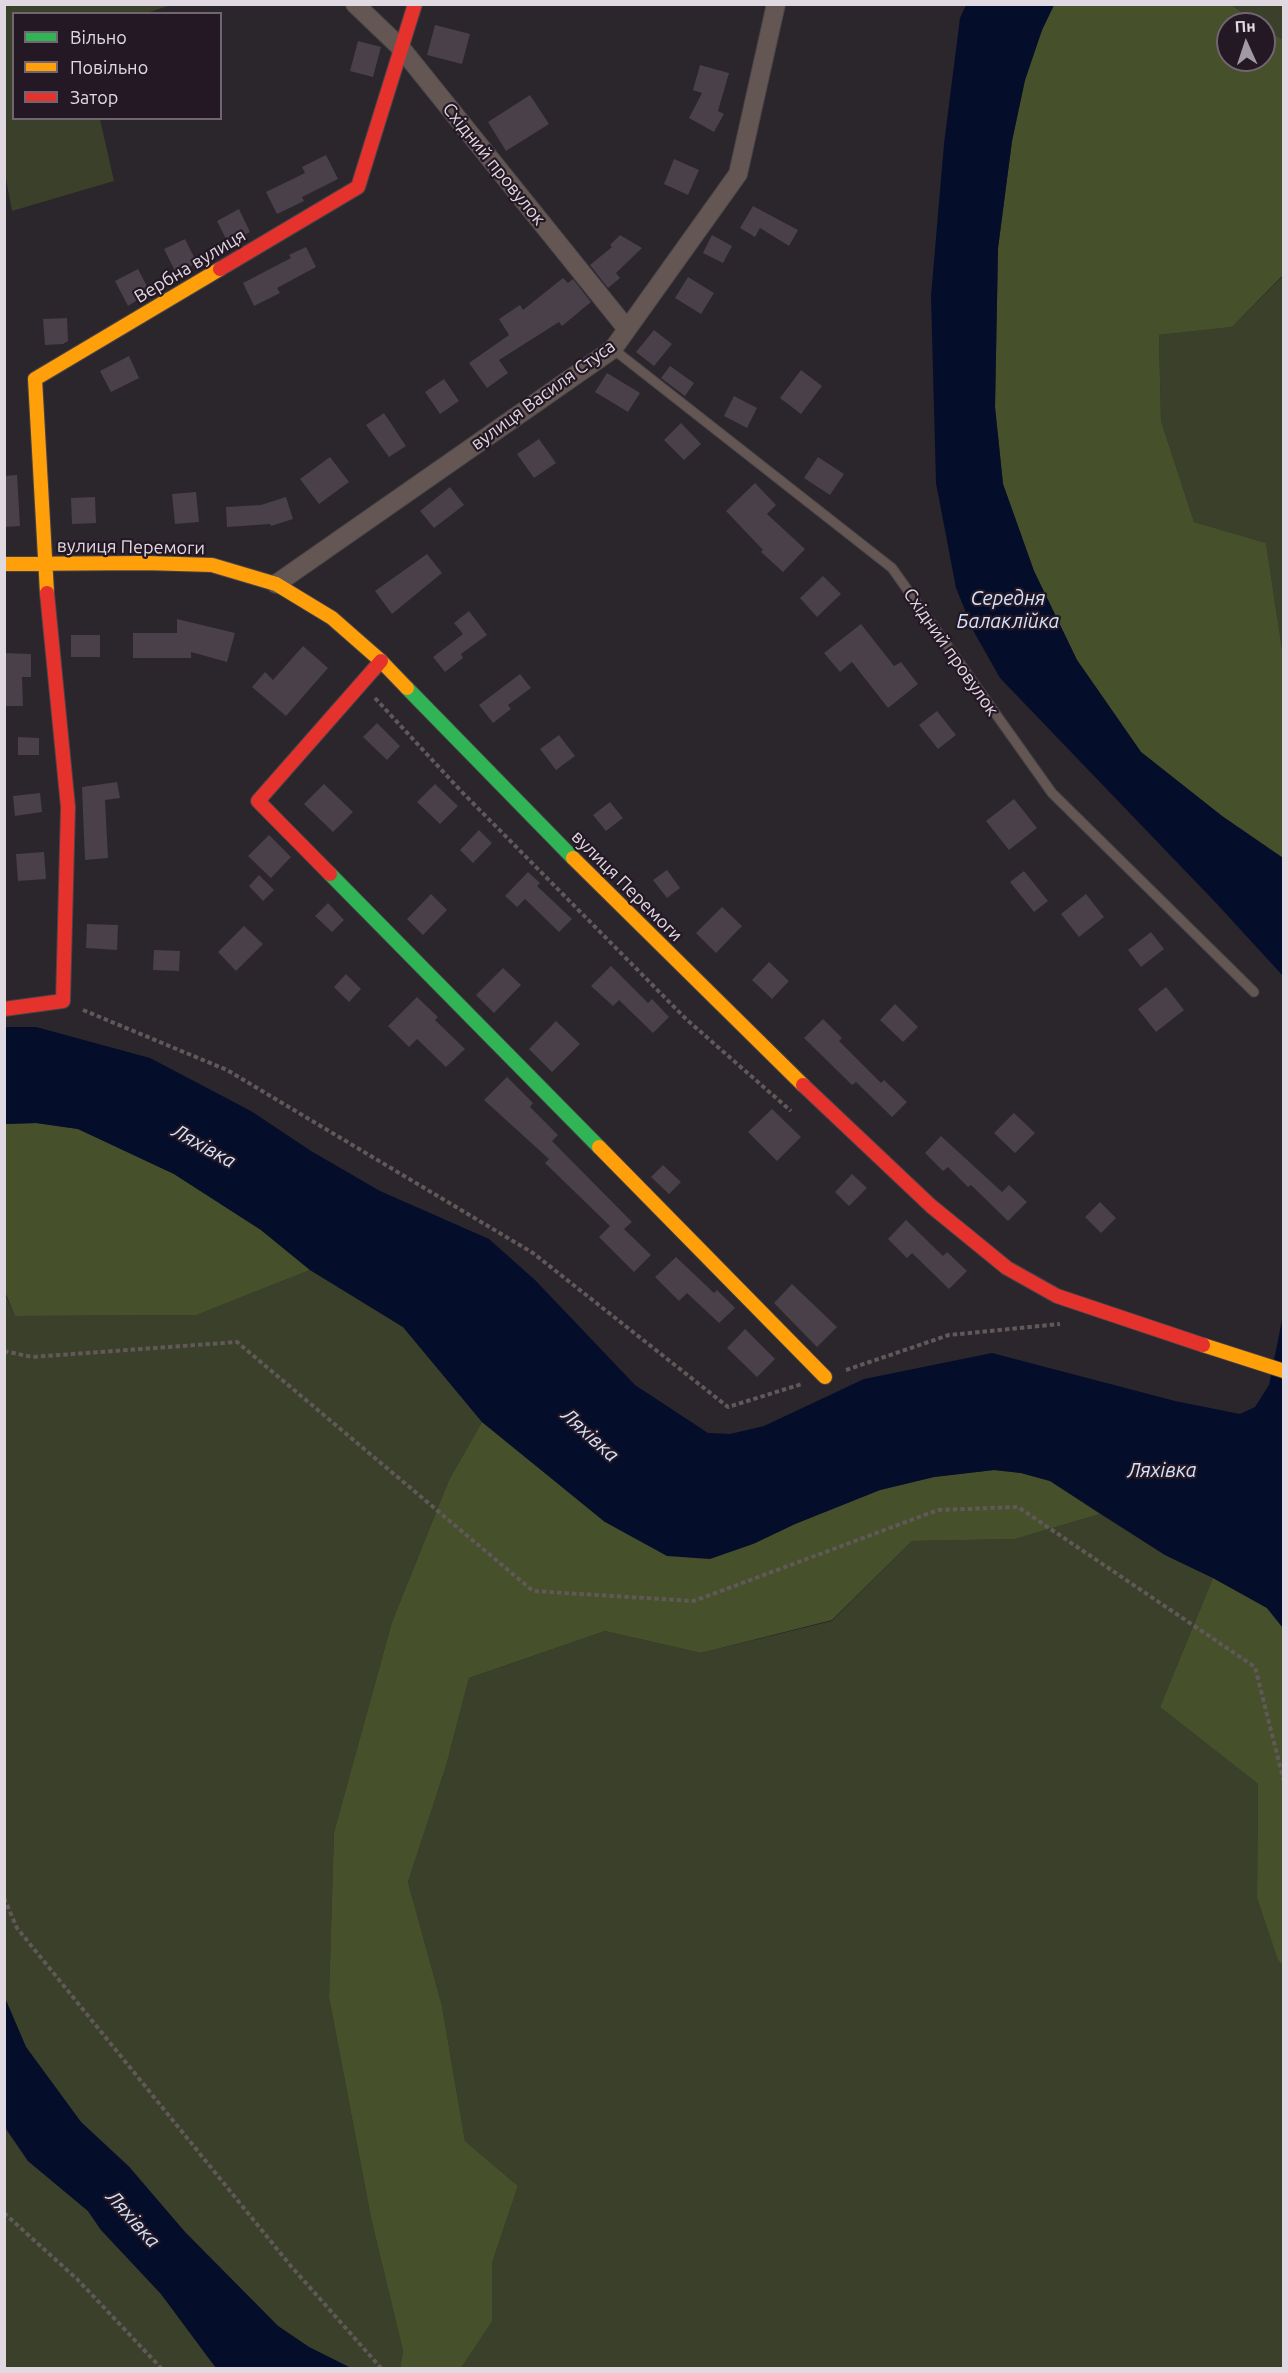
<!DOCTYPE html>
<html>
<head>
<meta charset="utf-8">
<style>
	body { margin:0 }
	#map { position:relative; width:1288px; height:2373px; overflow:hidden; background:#2b252c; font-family:Ubuntu,sans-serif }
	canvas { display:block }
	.frame { position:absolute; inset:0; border:6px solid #e1d9e1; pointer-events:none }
	.legend { position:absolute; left:12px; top:12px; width:210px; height:108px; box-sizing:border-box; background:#241825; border:2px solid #706570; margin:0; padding:8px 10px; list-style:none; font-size:18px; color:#e1d9e1 }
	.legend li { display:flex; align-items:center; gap:12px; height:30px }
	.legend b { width:30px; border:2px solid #706570 }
	.north { position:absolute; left:1216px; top:12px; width:60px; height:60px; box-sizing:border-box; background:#241825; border:2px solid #706570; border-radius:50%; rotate:357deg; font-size:16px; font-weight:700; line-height:24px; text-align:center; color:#e1d9e1 }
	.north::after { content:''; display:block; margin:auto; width:21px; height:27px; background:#a19aa2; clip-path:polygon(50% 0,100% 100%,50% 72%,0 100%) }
</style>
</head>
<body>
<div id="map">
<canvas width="1288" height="2373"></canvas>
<div class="frame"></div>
<ul class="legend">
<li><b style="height:8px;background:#30b455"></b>Вільно</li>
<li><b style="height:8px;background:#ff9f0a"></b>Повільно</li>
<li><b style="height:8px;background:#e5322d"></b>Затор</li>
</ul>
<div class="north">Пн</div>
</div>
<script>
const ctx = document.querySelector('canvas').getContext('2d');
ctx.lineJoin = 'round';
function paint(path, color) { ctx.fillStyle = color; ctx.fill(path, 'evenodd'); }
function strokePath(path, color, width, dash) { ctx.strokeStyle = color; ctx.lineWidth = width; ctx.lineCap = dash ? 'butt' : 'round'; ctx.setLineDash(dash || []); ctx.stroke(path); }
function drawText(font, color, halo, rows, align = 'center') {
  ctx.font = font + ' Ubuntu,sans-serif'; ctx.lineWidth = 4.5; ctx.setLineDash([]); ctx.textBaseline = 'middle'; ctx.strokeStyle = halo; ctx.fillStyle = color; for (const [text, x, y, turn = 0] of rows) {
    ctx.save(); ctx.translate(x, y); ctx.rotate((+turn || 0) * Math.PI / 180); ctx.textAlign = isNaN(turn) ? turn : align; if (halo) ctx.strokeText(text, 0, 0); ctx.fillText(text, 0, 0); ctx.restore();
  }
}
paint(new Path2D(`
	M4,5H171L147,13L14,14V118L100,119L114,181L12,211L4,169Z
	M1231,5H1283V40L1264,27V24H1260Z
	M1283,276V656L1266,543L1194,522L1161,421L1159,335L1232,327Z
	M310,1270L403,1327L482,1422L449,1480L392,1622L334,1832L329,1997L371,2218L403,2351L400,2368H351L309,2347L278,2326L185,2232L129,2166L81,2122L26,2047L5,1998L4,1292L15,1316L195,1315Z
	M1100,1514L1165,1555L1213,1578L1160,1707L1258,1784L1257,1898L1278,1959L1284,1965L1283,2368H461L491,2321L492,2263L518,2186L465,2141L442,2006L408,1882L446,1766L469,1678L605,1631L701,1653L832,1621L912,1541L1015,1539Z
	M4,2127L28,2161L88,2211L101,2230L161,2294L216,2368H5Z`), '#3a4029');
paint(new Path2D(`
	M1054,5H1231L1260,24H1228V60H1264V27L1283,40V275L1232,327L1159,335L1161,421L1194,522L1266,543L1283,656V858L1222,816L1141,752L1077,660L1034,571L1003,484L995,407L998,248L1012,141L1025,80L1042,30Z
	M36,1123L78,1129L174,1174L261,1230L310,1270L196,1315L15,1316L5,1292L4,1124Z
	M482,1422L605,1522L753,1544L795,1524L880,1490L934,1477L994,1470L1021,1473L1050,1481L1100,1514L1015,1539L912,1541L832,1620L701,1653L605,1631L469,1678L446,1766L408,1882L442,2006L465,2141L518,2186L492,2263V2321L461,2368H400L403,2351L371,2218L329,1997L334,1832L392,1622L449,1480Z
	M1213,1578L1267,1608L1283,1628V1965L1278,1960L1257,1898L1258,1784L1160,1707Z`), '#46502b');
paint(new Path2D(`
	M966,5H1054L1042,30L1025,80L1012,141L998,248L995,407L1003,484L1034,571L1077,660L1141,752L1222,816L1283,858V976L1217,904L1000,678L974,632L956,588L936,483L931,296L944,144L960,18Z
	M4,1027H36L150,1058L251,1111L311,1151L380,1191L489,1239L535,1280L635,1385L708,1433L730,1434L764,1426L864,1379L992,1353L1175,1401L1240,1414L1255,1407L1269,1385L1283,1315V1628L1267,1608L1213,1578L1165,1555L1050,1481L1021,1473L994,1470L934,1477L880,1490L795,1524L753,1544L710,1559L667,1556L605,1522L482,1422L403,1327L310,1270L261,1230L174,1174L78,1129L36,1123L5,1124Z
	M5,1998L26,2047L81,2122L129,2167L185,2232L278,2326L309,2347L351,2368H216L161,2294L101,2230L88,2211L28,2161L5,2127Z`), '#040e2a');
paint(new Path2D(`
	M435,25L470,34L462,64L427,55Z
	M358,41L381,47L373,77L350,71Z
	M700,65L729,73L718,111L724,114L714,132L689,118L702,93L693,90Z
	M530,95L549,124L506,151L488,122Z
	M326,155L338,179L302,197L304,201L277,214L266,192L305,173L302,167Z
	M674,159L699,170L688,195L664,184Z
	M753,206L798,230L789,246L760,228L755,237L740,228Z
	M239,209L250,232L228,243L217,221Z
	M620,235L642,248L616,273L620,278L608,288L590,265L612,247L610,245Z
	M712,235L732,246L723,263L703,253Z
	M185,239L197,263L176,273L164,249Z
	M306,247L316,267L277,288L280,293L254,306L243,283L291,258L289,255Z
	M138,269L150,292L128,306L115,281Z
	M688,277L714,293L701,314L675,298Z
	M563,278L568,283L573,279L591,302L562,326L559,322L499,360L508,373L487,388L469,363L509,335L499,319L520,305L523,310Z
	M67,318L68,341L63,344L45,345L43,319Z
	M654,330L672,344L654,366L636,352Z
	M129,356L139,378L111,392L100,371Z
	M670,366L694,383L685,396L661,378Z
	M801,370L822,386L801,414L780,398Z
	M607,373L640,393L628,412L595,392Z
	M444,379L459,401L440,414L425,392Z
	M734,396L757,408L747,428L724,416Z
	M384,413L406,446L389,457L366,425Z
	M681,423L701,444L684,460L664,440Z
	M539,439L556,463L534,478L517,454Z
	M330,457L349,482L319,504L300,479Z
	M818,457L844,474L830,495L804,478Z
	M17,475L20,526L4,527V476Z
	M755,483L776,505L767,514L805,549L783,572L761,552L763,550L726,511Z
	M450,487L464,505L434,528L420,511Z
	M196,492L199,522L175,524L172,494Z
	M95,497L96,523L72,524L71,498Z
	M286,497L293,519L271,526L270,524L227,527L226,507L261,505Z
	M427,554L442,573L392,614L375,591Z
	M823,576L841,594L817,617L800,598Z
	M469,611L487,635L461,654L463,658L445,672L433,657L463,634L454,623Z
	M177,619L235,633L227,662L191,652V658H133V633H177Z
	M861,624L894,666L901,662L918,684L888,708L852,662L840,672L824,653Z
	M71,635H100V657H71Z
	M303,646L328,668L286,716L252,687L265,672L273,680Z
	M4,653L31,654V677H22L23,706H4Z
	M520,674L531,688L508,705L511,709L493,723L479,705Z
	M937,711L956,735L938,749L919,725Z
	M377,723L400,746L387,760L363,737Z
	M559,735L575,756L556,770L540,749Z
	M18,737L39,738V755H18Z
	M117,782L120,798L105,800L108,858L85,860L82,787Z
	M324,784L353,812L333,832L304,804Z
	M435,784L458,806L440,824L417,802Z
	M40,793L42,812L15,816L13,796Z
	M1014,799L1037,828L1009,850L986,821Z
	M610,802L623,818L606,831L593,815Z
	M479,830L492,843L473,863L460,850Z
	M269,835L291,857L271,878L248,856Z
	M44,852L46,879L18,881L16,854Z
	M667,870L680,888L667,898L653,880Z
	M1024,871L1048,901L1034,912L1010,882Z
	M528,872L540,883L537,886L572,919L559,932L525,899L517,907L505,896Z
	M259,875L274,890L263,901L249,886Z
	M431,894L447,910L423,935L407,919Z
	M1086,894L1104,917L1079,937L1061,914Z
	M328,903L344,920L332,932L315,916Z
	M722,907L742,926L716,953L696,933Z
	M87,924L118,925L117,950L86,948Z
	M244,926L263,944L236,971L218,952Z
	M1151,932L1164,949L1141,967L1128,950Z
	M154,950L180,951L179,971L153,970Z
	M769,962L789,981L772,999L752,980Z
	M611,966L648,1003L652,999L669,1017L653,1033L619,1000L613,1006L591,986Z
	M503,968L521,985L494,1013L476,995Z
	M346,974L361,989L349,1002L334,987Z
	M1166,987L1184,1010L1156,1032L1138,1009Z
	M417,997L438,1017L435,1020L465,1049L446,1067L417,1039L409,1047L388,1026Z
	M895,1004L918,1027L903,1042L880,1020Z
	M823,1019L842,1038L839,1041L881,1083L884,1080L907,1102L892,1117L856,1082L852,1085L804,1038Z
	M556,1021L580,1044L552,1072L529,1049Z
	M507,1077L533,1103L530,1107L558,1135L552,1141L632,1222L624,1229L651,1255L634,1272L599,1237L610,1226L545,1163L549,1159L484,1100Z
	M772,1109L801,1137L777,1161L748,1132Z
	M1014,1113L1035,1133L1015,1153L994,1133Z
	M941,1136L1002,1192L1009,1185L1027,1202L1008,1221L971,1185L968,1187L948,1167L943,1171L925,1153Z
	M663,1165L681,1182L669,1194L651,1177Z
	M852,1174L867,1188L849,1206L835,1192Z
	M1100,1202L1116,1218L1101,1233L1085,1217Z
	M906,1220L943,1256L947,1252L967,1271L949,1289L912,1253L907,1258L888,1239Z
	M676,1257L714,1293L717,1290L735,1308L719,1323L687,1293L679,1301L655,1277Z
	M792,1284L837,1327L817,1347L774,1303Z
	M745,1329L775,1359L757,1377L727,1348Z`), '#49404a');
const lane = new Path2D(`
	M613,349L892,568L1052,793L1254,992`);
const street = new Path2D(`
	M355,4L401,48L627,329
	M276,584L613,349L738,174L776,4`);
const fast = new Path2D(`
	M407,688L573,858
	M330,874L599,1147`);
const slow = new Path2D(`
	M4,564L146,563L212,565L276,584L332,618L381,661L407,688
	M47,593L35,379L220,269
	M573,858L803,1085
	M599,1147L825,1377
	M1203,1345L1284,1371`);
const jam = new Path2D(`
	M220,269L358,187L415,4
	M330,874L258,801L381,661
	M4,1009L63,1001L68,807L47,593
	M803,1085L931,1206L1007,1268L1057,1296L1203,1345`);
strokePath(lane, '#474348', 11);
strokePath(street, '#474348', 20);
strokePath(fast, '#474348', 16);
strokePath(slow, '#474348', 16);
strokePath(jam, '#474348', 16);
strokePath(new Path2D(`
	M375,698L460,790L686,1019L791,1111
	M83,1010L227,1070L533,1253L728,1407L802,1384
	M4,1351L32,1357L237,1342L533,1591L694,1601L938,1510L1018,1507L1255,1667L1284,1782
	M846,1370L949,1335L1060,1324
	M4,1898L17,1928L290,2265L381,2368
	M4,2213L78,2280L161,2368`), '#615858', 4, [4.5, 3]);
strokePath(lane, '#635653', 9);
strokePath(street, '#635653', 18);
strokePath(fast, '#30b455', 14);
strokePath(slow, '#ff9f0a', 14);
strokePath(jam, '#e5322d', 14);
drawText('18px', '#e1d9e1', '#241825', [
	["Східний провулок",494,164,51],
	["Вербна вулиця",190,266,-31],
	["вулиця Василя Стуса",543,395,-36],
	["вулиця Перемоги",131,547,1],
	["Східний провулок",951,652,55],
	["вулиця Перемоги",627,886,45]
]);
drawText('italic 20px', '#d2e3fc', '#241825', [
	["Середня",1008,598],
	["Балаклійка",1008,621],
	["Ляхівка",204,1146,29],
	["Ляхівка",590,1435,42],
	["Ляхівка",1162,1470],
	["Ляхівка",133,2219,48]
]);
</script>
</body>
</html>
